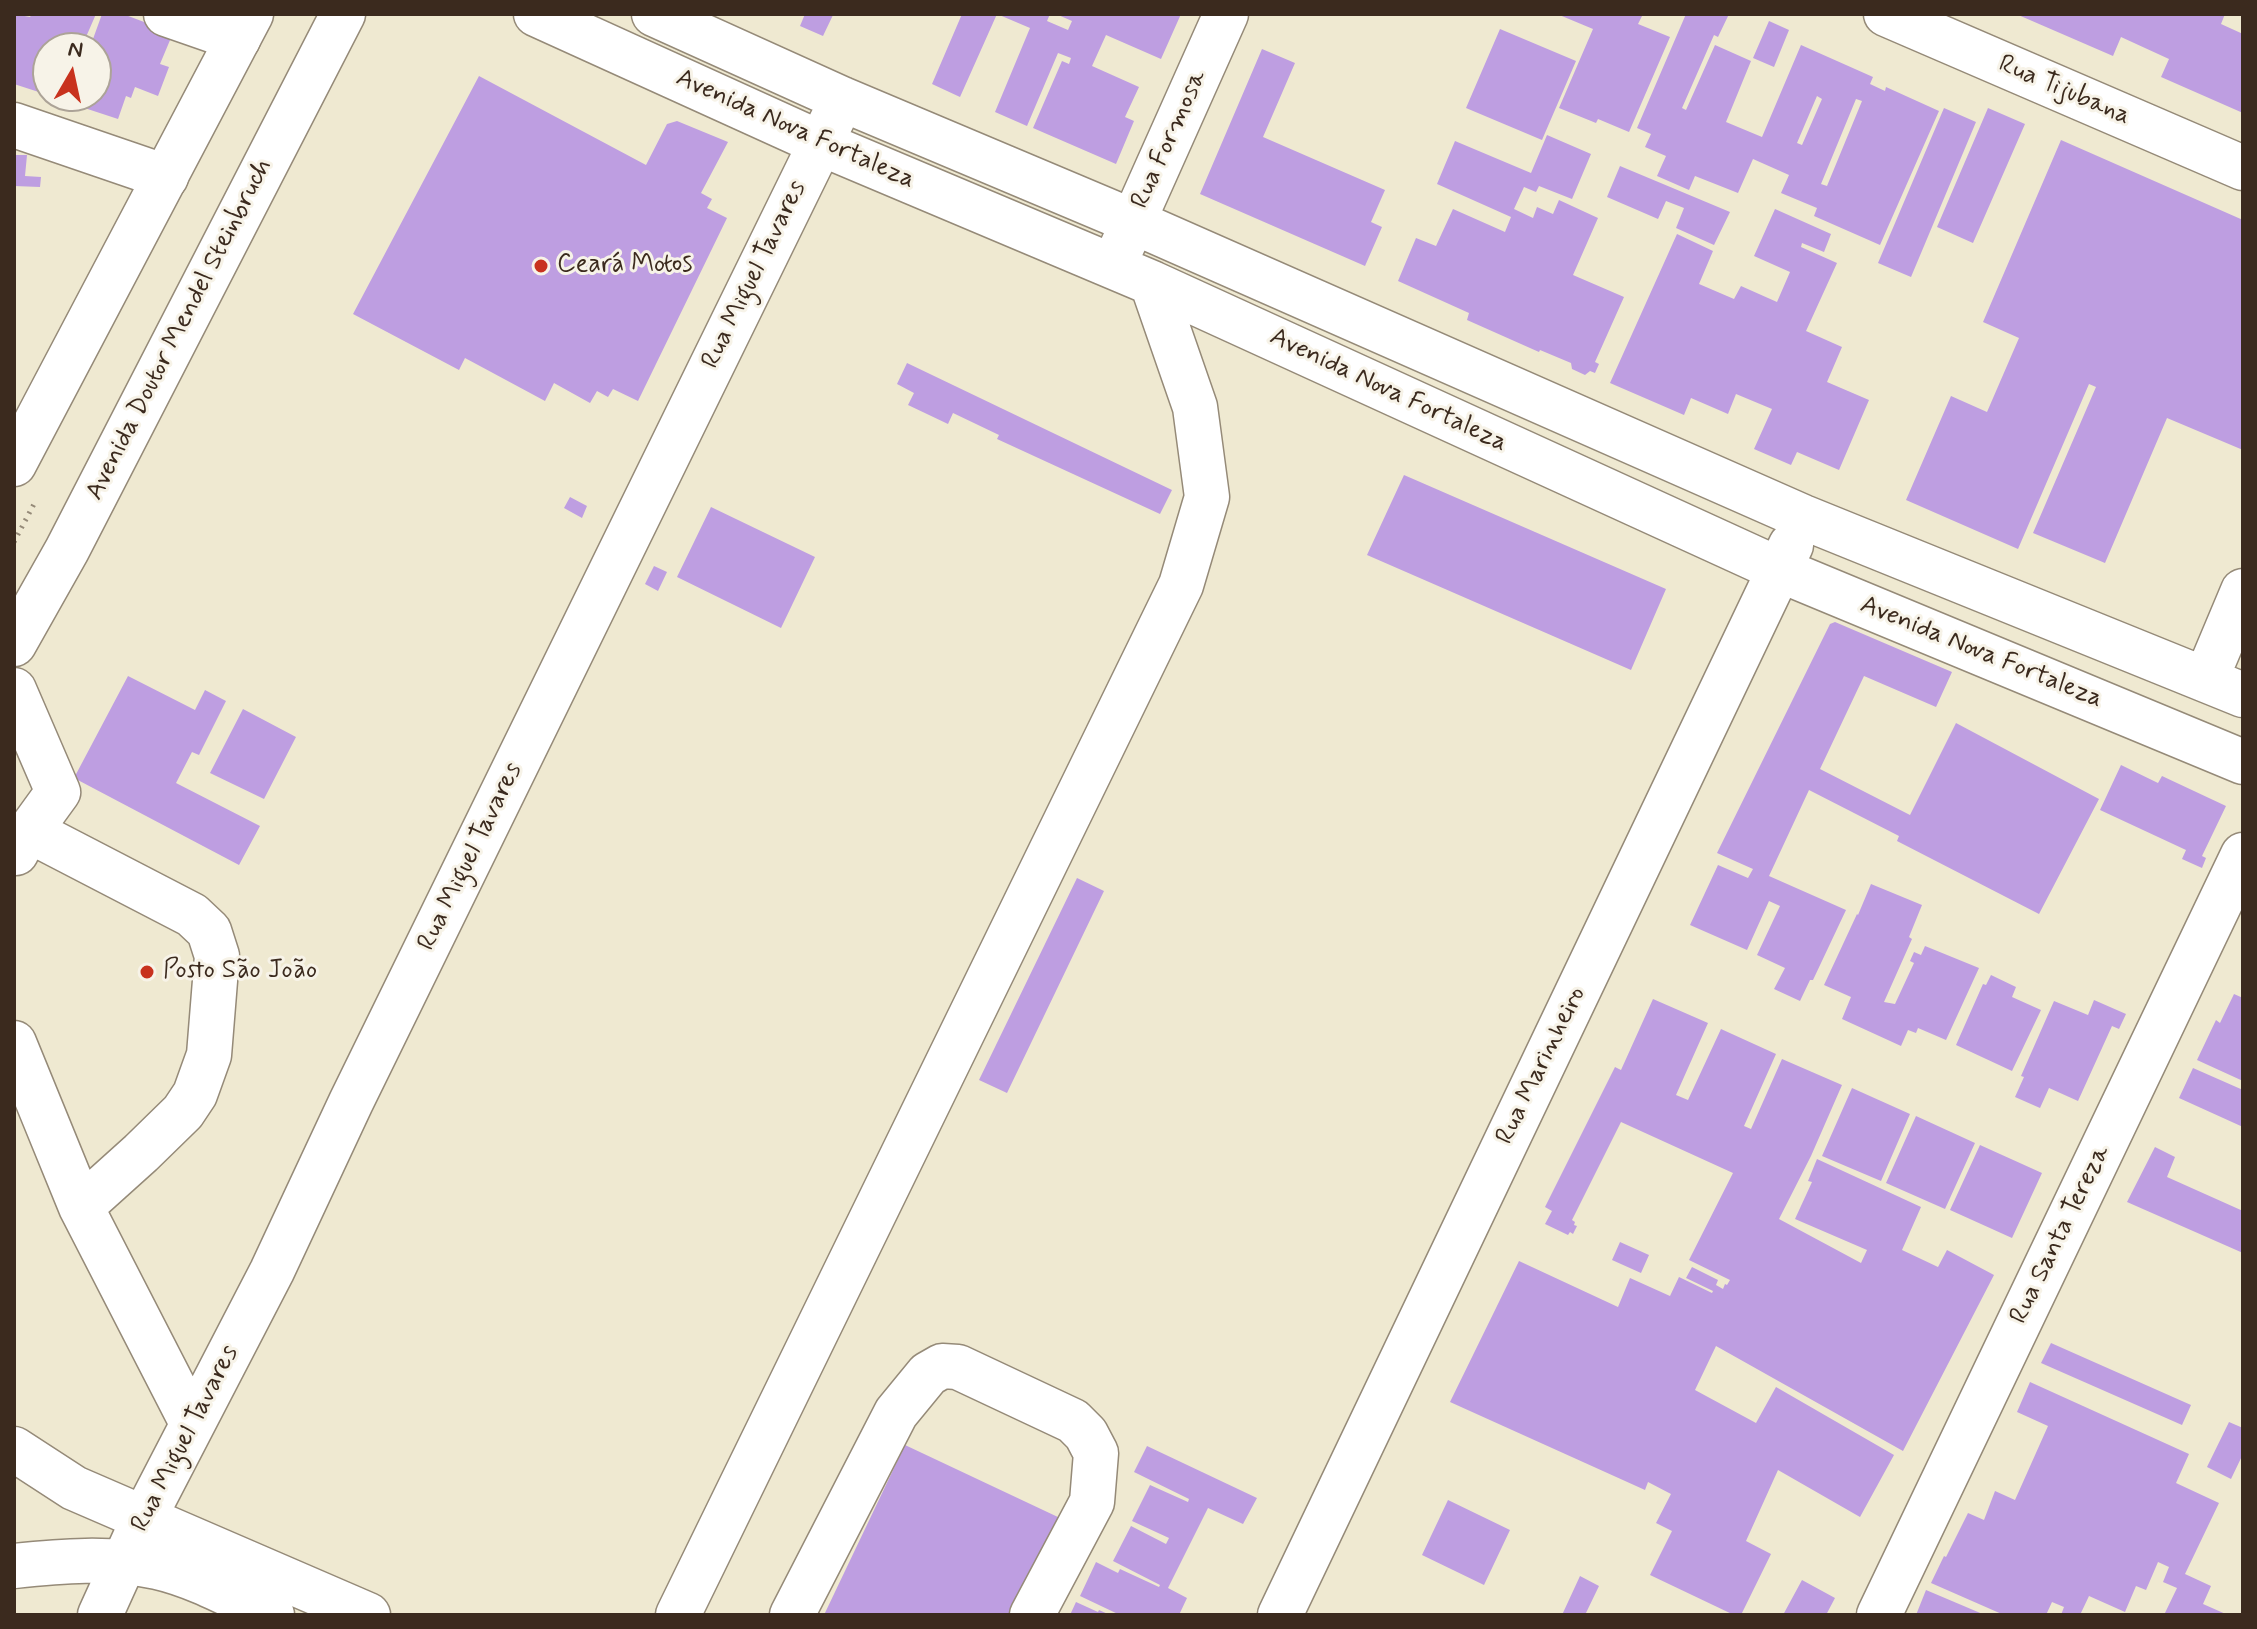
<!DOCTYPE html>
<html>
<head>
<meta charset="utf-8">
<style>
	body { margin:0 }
	#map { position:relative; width:2257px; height:1629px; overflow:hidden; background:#efe9d1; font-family:Mynerve,sans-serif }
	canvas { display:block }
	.frame { position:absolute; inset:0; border:16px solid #3b2a1e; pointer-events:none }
	.north { position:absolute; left:32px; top:32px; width:80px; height:80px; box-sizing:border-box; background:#f7f3e8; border:2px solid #aca397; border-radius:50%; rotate:9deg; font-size:22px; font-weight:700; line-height:32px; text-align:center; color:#3b2a1e }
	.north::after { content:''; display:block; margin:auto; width:28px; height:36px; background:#c8321e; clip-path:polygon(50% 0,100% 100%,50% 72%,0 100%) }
</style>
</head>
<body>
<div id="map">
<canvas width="2257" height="1629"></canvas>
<div class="frame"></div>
<div class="north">N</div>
</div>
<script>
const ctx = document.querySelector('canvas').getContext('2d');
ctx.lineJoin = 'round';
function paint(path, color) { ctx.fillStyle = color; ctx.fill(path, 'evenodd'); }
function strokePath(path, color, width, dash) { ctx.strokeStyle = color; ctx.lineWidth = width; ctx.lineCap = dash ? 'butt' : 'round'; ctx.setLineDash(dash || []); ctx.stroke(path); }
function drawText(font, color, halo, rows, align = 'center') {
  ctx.font = font + ' Mynerve,sans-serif'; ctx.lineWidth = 6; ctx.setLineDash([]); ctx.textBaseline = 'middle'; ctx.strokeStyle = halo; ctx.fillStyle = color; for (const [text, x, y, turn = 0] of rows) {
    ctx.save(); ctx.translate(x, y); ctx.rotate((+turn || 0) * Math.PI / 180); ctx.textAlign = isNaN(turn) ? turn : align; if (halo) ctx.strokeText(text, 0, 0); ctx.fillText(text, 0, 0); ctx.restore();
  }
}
paint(new Path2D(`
	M14,14L30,17L32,14H96L86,37L93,39L102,14H123L173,33L160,64L169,67L158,96L135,87L131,98L126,96L118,119L51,97L96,96V48H48V95L14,84Z
	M805,14L833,15L823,36L800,26Z
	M962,14H1050L1047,21L1068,30L1072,21L1056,14H1181L1161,59L1106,35L1092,66L1139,87L1125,117L1134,121L1116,164L1033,128L1062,61L1069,64L1071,58L1058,53L1027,126L995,112L1030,28L997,14L960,97L932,84Z
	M1557,14H1643L1638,24L1670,37L1629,132L1598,119L1596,123L1559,108L1593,29Z
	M1686,14H1729L1718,37L1714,35L1682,108L1686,110L1715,45L1751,61L1726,122L1762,137L1801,45L1873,77L1870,84L1885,91L1886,87L1939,111L1880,245L1814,216L1817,208L1781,193L1789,175L1753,159L1738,193L1695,176L1689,190L1657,176L1666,156L1645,147L1651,134L1637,128ZM1817,96L1822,99L1802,145L1797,143ZM1856,99L1862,101L1827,186L1821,184Z
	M2016,14H2225L2221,24L2243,34V113L2161,77L2169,59L2121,37L2113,56Z
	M1769,21L1789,30L1774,67L1753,58Z
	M1500,29L1576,61L1542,140L1466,108Z
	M1262,49L1295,63L1263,137L1385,190L1371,222L1382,227L1365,266L1200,194Z
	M479,76L646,165L667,124L677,121L728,142L701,193L712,199L707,208L727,218L638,401L613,389L608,397L597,391L590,403L554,383L545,401L465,358L459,370L353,314Z
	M1944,108L1976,122L1911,277L1878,263Z
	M1988,108L2025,124L1973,243L1937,227Z
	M1547,135L1591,154L1572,199L1539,186L1536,192L1524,187L1514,209L1533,218L1537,207L1553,214L1559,200L1598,218L1573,275L1624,297L1595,362L1599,364L1595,373L1590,371L1585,375L1572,369L1571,363L1540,350L1539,352L1467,320L1469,313L1398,281L1416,238L1436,246L1453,209L1505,232L1511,217L1437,184L1455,141L1531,173Z
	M2061,140L2243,220V450L2167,418L2105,563L2033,533L2096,387L2089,384L2018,549L1906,500L1951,396L1987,412L2019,338L1983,322Z
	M14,155H27L25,176L41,177L40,187L14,186Z
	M1620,166L1730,212L1714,245L1676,228L1684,208L1666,201L1658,219L1607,197Z
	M1775,209L1831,234L1824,252L1802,243L1801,247L1837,263L1806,331L1842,347L1827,382L1869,400L1839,470L1797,452L1791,465L1754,449L1772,409L1736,394L1728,414L1691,398L1684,415L1610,383L1677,234L1713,251L1699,284L1734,299L1741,286L1777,302L1790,272L1754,256Z
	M907,363L1172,490L1160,514L997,439L999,435L953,413L948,424L908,405L914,393L897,384Z
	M1404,475L1666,589L1631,670L1367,555Z
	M570,497L587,506L582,518L564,508Z
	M711,507L815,557L781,628L677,577Z
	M654,566L667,572L658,591L645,584Z
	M1835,622L1952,672L1936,707L1864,676L1820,769L1910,815L1956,723L2099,799L2039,914L1897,841L1899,836L1809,790L1769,876L1846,910L1813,980H1810L1800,1001L1774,989L1785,968L1757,955L1780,906L1769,901L1747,950L1690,925L1718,865L1748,878L1753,869L1717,853L1830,624Z
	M128,676L195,710L205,690L226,701L199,755L192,752L176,783L260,826L239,865L74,778Z
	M243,709L296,737L264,799L210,773Z
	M2121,765L2158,783L2162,776L2226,806L2202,856L2206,858L2202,868L2182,859L2186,850L2100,810Z
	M1077,878L1104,891L1007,1093L979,1080Z
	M1871,884L1922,905L1909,937L1912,939L1884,1002L1895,1004L1914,963L1910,961L1914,952L1921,955L1925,946L1979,968L1946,1040L1918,1028L1916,1033L1908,1030L1901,1046L1842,1019L1851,997L1824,985L1857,914L1858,915Z
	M1991,975L2016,987L2012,997L2041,1010L2012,1071L1956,1045L1983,984L1986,985Z
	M2234,994L2243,998V1081L2197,1060L2216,1020L2220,1023Z
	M1653,999L1708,1023L1676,1095L1688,1100L1721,1029L1776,1054L1744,1126L1751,1129L1782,1059L1842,1085L1811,1156L1779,1219L1861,1263L1867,1250L1795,1219L1812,1182L1808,1181L1817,1159L1921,1207L1902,1250L1938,1267L1947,1250L1994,1275L1903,1451L1716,1346L1695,1390L1756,1423L1776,1387L1894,1455L1860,1517L1778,1470L1746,1541L1771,1554L1741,1615H1734L1650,1575L1672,1531L1656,1523L1671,1494L1648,1482L1645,1490L1450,1402L1519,1261L1618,1307L1630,1278L1670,1296L1679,1277L1712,1293L1713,1291L1686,1278L1692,1267L1718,1280L1716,1285L1723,1289L1725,1284L1727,1285L1730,1280L1689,1260L1733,1173L1621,1122L1572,1220L1575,1222L1574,1225L1577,1226L1573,1234L1570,1232L1568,1235L1545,1224L1552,1211L1545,1207L1615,1067L1621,1070Z
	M2094,1000L2126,1014L2119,1029L2112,1026L2078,1101L2049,1088L2040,1108L2015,1097L2024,1077L2021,1076L2054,1001L2088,1015Z
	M2193,1068L2243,1090V1127L2179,1098Z
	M1852,1088L1910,1114L1881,1181L1822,1156Z
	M1916,1116L1975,1143L1945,1209L1886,1183Z
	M1980,1145L2042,1173L2012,1238L1950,1210Z
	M2155,1147L2175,1157L2167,1177L2243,1211V1253L2127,1202Z
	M1620,1242L1649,1255L1641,1273L1612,1260Z
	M2051,1343L2191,1405L2182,1425L2041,1363Z
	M2030,1382L2189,1454L2176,1483L2219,1503L2185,1574L2211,1586L2203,1604L2228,1615H2164L2177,1588L2163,1582L2169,1567L2158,1562L2146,1590L2136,1586L2125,1612L2089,1596L2080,1615H2061L2064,1607L2052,1602L2046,1615H2004L1931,1583L1944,1556L1946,1557L1968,1513L1984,1520L1995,1491L2015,1500L2048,1426L2017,1412Z
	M2229,1422L2243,1428V1454L2231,1479L2207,1467Z
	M905,1445L1060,1518L1012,1615H824Z
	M1147,1446L1257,1498L1243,1524L1208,1508L1168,1588L1187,1598L1179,1615H1120L1080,1596L1096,1562L1118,1573L1120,1569L1159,1587L1160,1585L1113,1561L1131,1526L1166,1544L1169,1538L1132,1521L1150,1485L1188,1502L1189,1499L1134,1472Z
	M1448,1500L1510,1530L1484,1585L1422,1555Z
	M1580,1576L1599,1586L1585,1615H1562Z
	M1802,1580L1835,1598L1826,1615H1783Z
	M1926,1590L1985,1615H1916Z
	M1076,1602L1098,1612L1099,1610L1110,1615H1070Z`), '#be9ee1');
const minor = new Path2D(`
	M166,14L238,39
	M536,14L820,143L1152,283L1780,570L2243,762
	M654,14L842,99L1134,222L1803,517L2243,695
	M1886,14L2243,168
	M14,125L166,177
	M1121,249L1226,14
	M2206,679L2243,591
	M14,690L58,792L21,843L16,853
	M30,831L192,915L209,931L217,956L209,1055L195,1094L183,1112L141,1153L81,1207
	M14,1043L81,1207L192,1423
	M100,1615L144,1518L272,1271L351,1102L834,116
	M678,1615L1181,585L1207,497L1195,407L1152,283
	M792,1615L896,1413L928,1374L942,1366L958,1367L1073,1421L1086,1434L1096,1453L1092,1502L1032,1615
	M1280,1615L1791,545
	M1879,1615L2243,855`);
const major = new Path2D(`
	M14,1449L74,1488L368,1615
	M14,1566C61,1561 110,1557 157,1567C197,1576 235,1598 272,1615`);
const highway = new Path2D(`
	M14,464L251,14
	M14,644L67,550L343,14`);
strokePath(minor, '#958a78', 47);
strokePath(major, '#958a78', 47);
strokePath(highway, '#958a78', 47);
strokePath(new Path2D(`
	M14,542L34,504`), '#958a78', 5, [2, 6]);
strokePath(minor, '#fff', 44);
strokePath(major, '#fff', 44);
strokePath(highway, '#fff', 44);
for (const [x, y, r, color] of [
	[541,266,8,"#c8321e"],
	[147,972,8,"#c8321e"]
]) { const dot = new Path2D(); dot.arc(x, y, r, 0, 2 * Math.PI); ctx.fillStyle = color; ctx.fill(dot); strokePath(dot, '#f7f3e8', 3); }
drawText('26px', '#3b2a1e', '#f7f3e8', [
	["Rua Tijubana",2064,91,23],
	["Avenida Nova Fortaleza",795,130,24],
	["Rua Formosa",1170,140,-66],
	["Rua Miguel Tavares",755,275,-64],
	["Avenida Doutor Mendel Steinbruch",180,330,-63],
	["Avenida Nova Fortaleza",1388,391,25],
	["Avenida Nova Fortaleza",1981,653,22],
	["Rua Miguel Tavares",471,857,-64],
	["Rua Marinheiro",1542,1066,-64],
	["Rua Santa Tereza",2061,1235,-64],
	["Rua Miguel Tavares",186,1439,-63]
]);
drawText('26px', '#3b2a1e', '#f7f3e8', [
	["Ceará Motos",557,266],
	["Posto São João",163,972]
], 'left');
</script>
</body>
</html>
